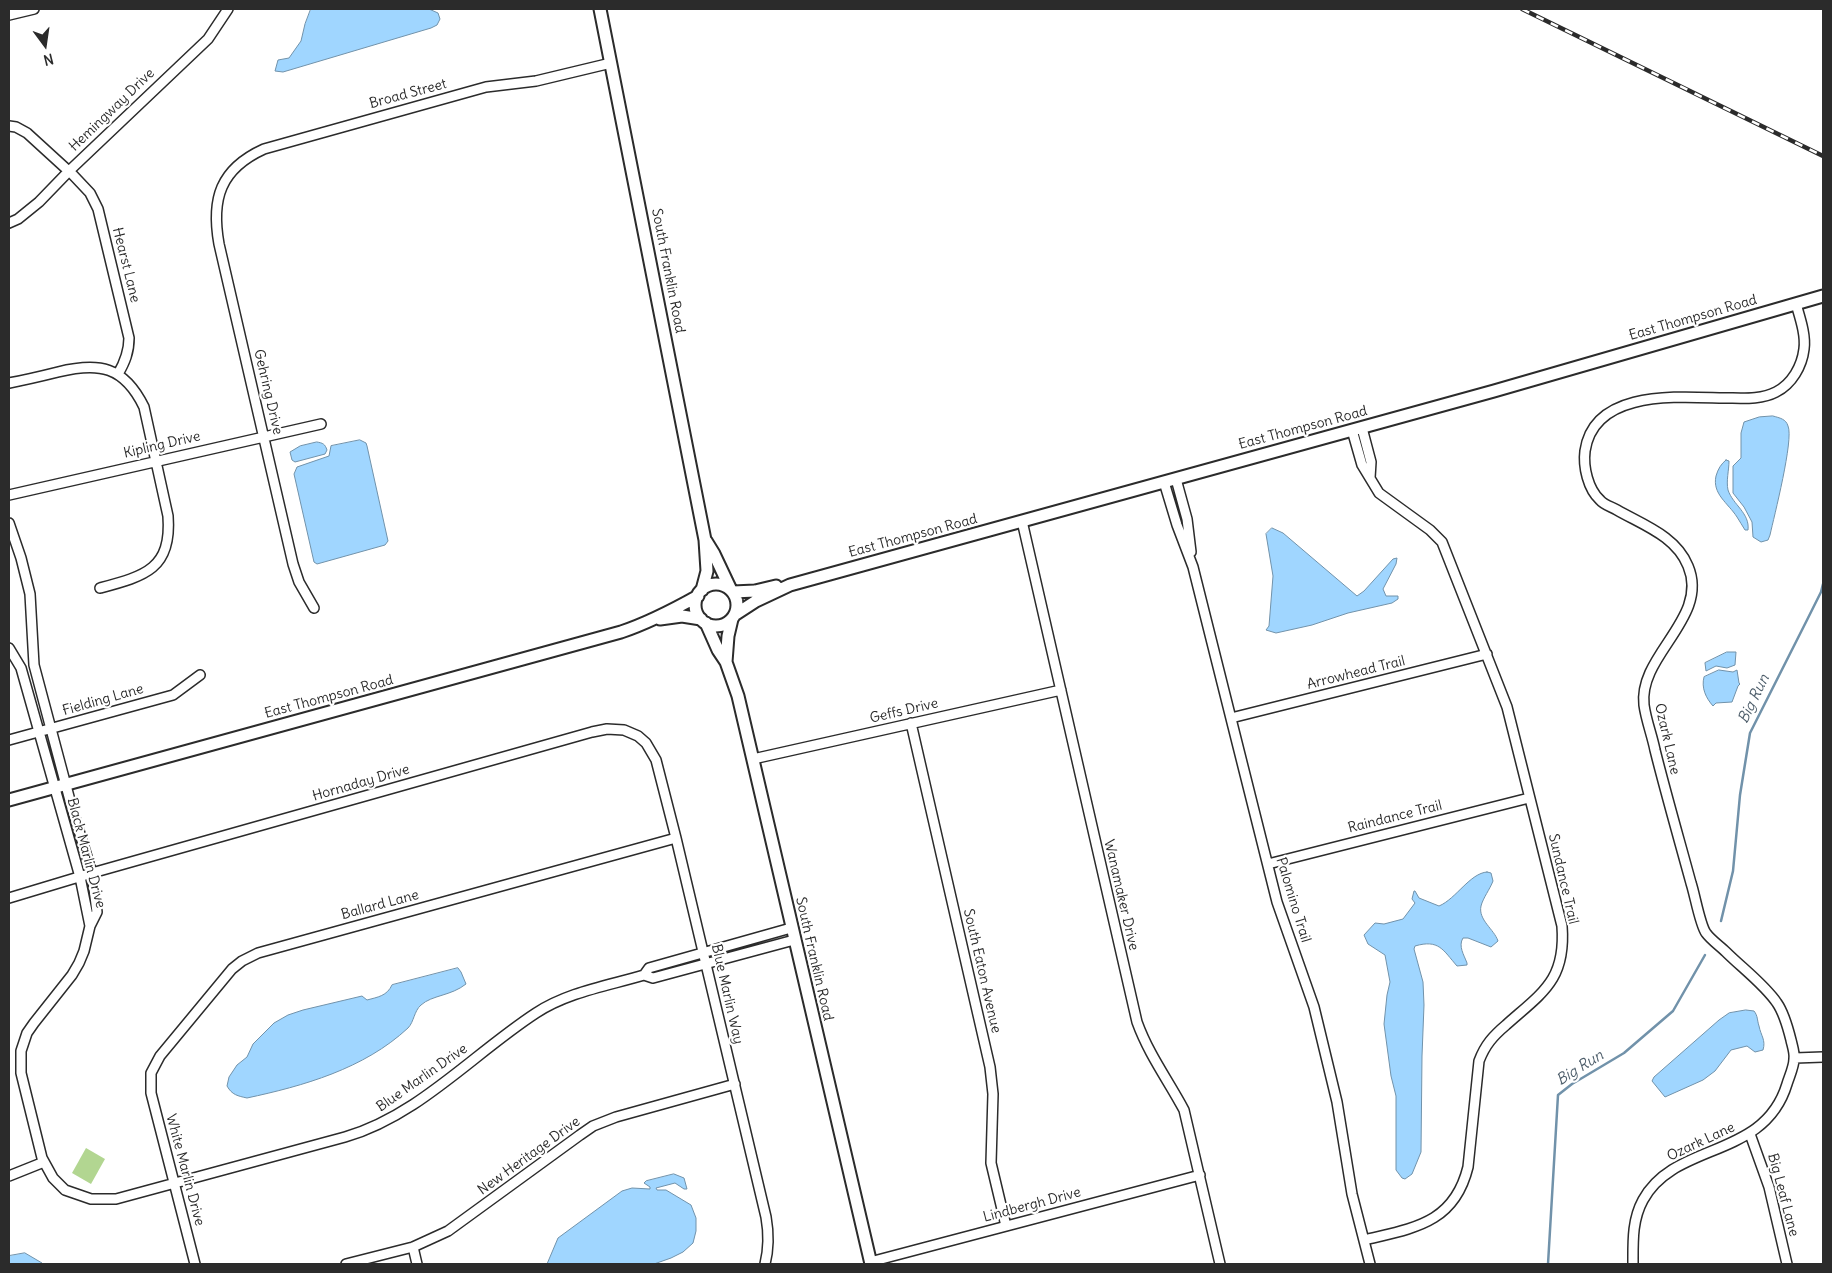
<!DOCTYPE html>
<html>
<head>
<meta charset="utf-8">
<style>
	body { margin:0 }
	#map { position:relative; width:1832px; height:1273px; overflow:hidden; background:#fff; font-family:Delius,sans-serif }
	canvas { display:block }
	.frame { position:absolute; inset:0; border:10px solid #2b2b2b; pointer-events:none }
	.north { position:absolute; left:20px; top:20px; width:50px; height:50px; -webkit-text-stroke:4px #fff; paint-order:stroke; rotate:166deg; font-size:14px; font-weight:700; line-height:20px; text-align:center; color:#2b2b2b }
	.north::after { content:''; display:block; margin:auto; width:18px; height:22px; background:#2b2b2b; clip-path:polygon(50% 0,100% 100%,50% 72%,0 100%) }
</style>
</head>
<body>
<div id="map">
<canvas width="1832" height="1273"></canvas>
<div class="frame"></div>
<div class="north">N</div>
</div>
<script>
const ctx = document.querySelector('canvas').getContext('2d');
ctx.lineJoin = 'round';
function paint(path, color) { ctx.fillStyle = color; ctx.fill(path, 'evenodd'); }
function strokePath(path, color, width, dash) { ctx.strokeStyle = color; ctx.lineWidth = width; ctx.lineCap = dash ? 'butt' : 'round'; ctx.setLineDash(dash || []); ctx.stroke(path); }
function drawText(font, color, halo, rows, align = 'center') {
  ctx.font = font + ' Delius,sans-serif'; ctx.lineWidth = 4.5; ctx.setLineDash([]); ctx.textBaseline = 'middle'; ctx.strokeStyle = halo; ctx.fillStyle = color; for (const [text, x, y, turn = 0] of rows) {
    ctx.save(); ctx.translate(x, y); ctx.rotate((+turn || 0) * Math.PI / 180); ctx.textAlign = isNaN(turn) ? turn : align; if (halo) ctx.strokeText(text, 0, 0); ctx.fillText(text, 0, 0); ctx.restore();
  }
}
paint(new Path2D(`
	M86,1148L105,1159L91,1184L72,1173Z`), '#b2d691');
const water = new Path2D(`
	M311,9H429L438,13L440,19L437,25L431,28L283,72L275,71L278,60L289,58L301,41L305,24Z
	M1773,416C1780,418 1786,419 1788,426C1794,439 1774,517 1770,535L1768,540L1761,542L1753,537L1752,522L1744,507L1733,493V466L1741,458V433L1744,422L1759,417Z
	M360,440L366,443L367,446L388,541L385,545L317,564L314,562L294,474L297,467L329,456L331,446Z
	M317,442C323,443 325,444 327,450L325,454L295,462L292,460L290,452L300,446Z
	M1726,460L1729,461C1729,470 1726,481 1728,490C1733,505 1750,513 1748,530H1745C1742,526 1740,521 1737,517C1728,503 1712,494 1716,476C1718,469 1721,464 1726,460Z
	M1272,528L1283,533L1357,596L1364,591L1393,559L1397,558L1396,564L1383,589L1386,596H1398V599L1392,603L1348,613L1312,625L1276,633L1266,630L1269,626L1273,576L1266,534Z
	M1727,652H1736L1735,665L1727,668L1716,666L1706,671L1705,663Z
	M1719,670L1733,672L1737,670L1739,683L1740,684L1738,686L1732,702L1716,703L1713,706C1706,698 1701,688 1704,677Z
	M1487,872L1491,873L1493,881C1490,889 1483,898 1481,906C1478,920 1494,929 1498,941L1491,947L1468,938H1463C1458,946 1464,955 1467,963V965L1457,966C1443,950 1439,939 1415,946L1414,949L1423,982L1424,1005L1422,1056L1421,1152L1412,1174L1405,1179L1402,1178L1396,1170V1096L1391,1076L1384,1024L1387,995L1390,982L1385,955L1368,944L1364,935L1375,923L1384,924L1403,919L1415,903L1412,899L1414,891H1415L1419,898L1439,906C1456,899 1470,873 1487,872Z
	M458,968L461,972L466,984C451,996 432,995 421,1005C414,1011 414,1022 408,1028C364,1069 303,1086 247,1098C238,1096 232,1095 227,1086L229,1077L237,1065L247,1057L253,1044L274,1023L288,1015L303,1010L362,996L367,1000C378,997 387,996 392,985Z
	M1746,1010L1754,1011C1758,1016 1757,1020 1759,1026C1761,1036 1766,1040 1763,1050L1755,1052L1747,1046L1731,1050L1715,1071L1703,1080L1665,1097L1652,1081L1654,1077L1719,1020L1729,1013Z
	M674,1174L684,1178L687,1189H684L675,1183L656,1188L657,1190H666L691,1205L696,1218V1231L693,1243L683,1252L671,1258L654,1264H547L558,1238L622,1191L632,1188L650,1189V1187L644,1183L646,1181Z
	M25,1253L42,1263L43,1264H9V1256Z`);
paint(water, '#a0d6ff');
strokePath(water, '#7192aa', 1);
strokePath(new Path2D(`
	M1721,921L1733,871L1740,795L1750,733L1807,620L1821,592L1823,584
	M1548,1264L1558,1095L1572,1084L1624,1053L1673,1011L1705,955`), '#7192aa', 2.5);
const minor = new Path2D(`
	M9,15L34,9
	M9,126L16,127L27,133L73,175L90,193L98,209L129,338C129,352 125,362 118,374
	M9,223L18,219L39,202L69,171L208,39L228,9
	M9,383C25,380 42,376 58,372C99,362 124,366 144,407L168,516C172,569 145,576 100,588
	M1362,428L1371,462L1370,478
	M1352,430L1362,465L1379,493L1430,530L1442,542L1507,707L1562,926C1566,980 1543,992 1506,1025C1493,1036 1485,1045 1479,1061L1468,1167C1454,1224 1413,1228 1364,1240
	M1176,479L1187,519L1191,552
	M1164,482L1177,525L1193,567L1277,902L1314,1007L1337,1102L1352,1194L1370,1264
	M9,495L321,424
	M1022,521L1137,1022C1149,1055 1168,1080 1184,1110L1220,1264
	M9,523L21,558L30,594L34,665L72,808L92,873L97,912L90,926L84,951L79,963L72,975L34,1023L27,1033L21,1051V1073L42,1158L53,1178L65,1190L91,1199H116L345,1137C418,1116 473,1054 536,1013C568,992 607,986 644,975
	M314,608L299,582L293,564L219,244C211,199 220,169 264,149L486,87L536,81L611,63
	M9,648L21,668L80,877L90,926
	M1231,718L1487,654
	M911,723L990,1067L993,1094L991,1163L1006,1226
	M9,740L173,695L200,675
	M753,759L1061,690
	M1268,864L1529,798
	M9,898L92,873L592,732L607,729L624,730L638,736L646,743L656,760L676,838L766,1217C769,1234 769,1248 765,1264
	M791,928L649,968L644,975L653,978L794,940
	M1795,1058L1823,1057
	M1750,1134L1769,1187L1787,1264
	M9,1176L44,1162
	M413,1247L417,1264
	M870,1262L1200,1175
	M195,1264L151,1093V1073L160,1056L232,969L242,961L258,953L676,838
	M346,1264L413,1247L448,1231L580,1135L593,1126L616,1117L735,1084
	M1633,1264C1633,1242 1632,1220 1643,1200C1675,1141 1764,1160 1787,1084C1789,1077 1794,1067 1794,1059C1795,1053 1792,1045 1791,1040C1788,1028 1784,1013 1777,1003C1765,985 1741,967 1726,952C1720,946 1711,940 1706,933C1700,925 1695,895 1691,883C1679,839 1666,794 1655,750C1652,735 1646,720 1644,705C1638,655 1710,618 1688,566C1676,536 1643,525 1617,510C1612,507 1604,505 1600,500C1588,489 1583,467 1585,451C1594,389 1678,397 1724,398C1741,398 1761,400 1776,392C1792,384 1802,366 1804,349C1806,335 1800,318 1796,304`);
const secondary = new Path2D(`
	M600,9L705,540L707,571L702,590
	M706,541L714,554L731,590
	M695 605a21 21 0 1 1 42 0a21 21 0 1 1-42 0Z
	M733,592L755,591L776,586
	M736,614L756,601L790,585L1494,391L1823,296
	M660,619L682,616L701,619
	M706,623L718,650L726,662L738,696L871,1264
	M726,662L728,636L732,619
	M9,800L621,632C648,623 673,610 698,596`);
strokePath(minor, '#2b2b2b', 12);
strokePath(secondary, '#2b2b2b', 15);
strokePath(minor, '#fff', 9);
strokePath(secondary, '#fff', 11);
const rail = new Path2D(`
	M1522,9L1823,156`);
strokePath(rail, '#2b2b2b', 4.5);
strokePath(rail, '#fff', 2.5, [8]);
drawText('14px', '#2b2b2b', '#fff', [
	["Broad Street",408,94,-15],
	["Hemingway Drive",112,110,-44],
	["Hearst Lane",126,265,76],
	["South Franklin Road",668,271,79],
	["East Thompson Road",1693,318,-16],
	["Gehring Drive",268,392,77],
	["East Thompson Road",1303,428,-15],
	["Kipling Drive",162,445,-13],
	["East Thompson Road",913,536,-15],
	["Arrowhead Trail",1356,673,-14],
	["East Thompson Road",329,697,-15],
	["Fielding Lane",103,700,-16],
	["Geffs Drive",904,711,-13],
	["Ozark Lane",1667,739,77],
	["Hornaday Drive",361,783,-16],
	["Raindance Trail",1395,817,-14],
	["Black Marlin Drive",86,853,75],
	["Sundance Trail",1563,879,77],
	["Wanamaker Drive",1121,895,77],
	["Palomino Trail",1293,900,73],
	["Ballard Lane",380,905,-15],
	["South Franklin Road",814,959,77],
	["South Eaton Avenue",982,971,77],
	["Blue Marlin Way",727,994,77],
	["Blue Marlin Drive",422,1078,-35],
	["Ozark Lane",1701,1142,-25],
	["New Heritage Drive",529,1156,-36],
	["White Marlin Drive",185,1170,75],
	["Big Leaf Lane",1783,1195,75],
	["Lindbergh Drive",1032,1205,-15]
]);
drawText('italic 15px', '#4e5e6b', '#fff', [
	["Big Run",1754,699,-64],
	["Big Run",1580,1068,-32]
]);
</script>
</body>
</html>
